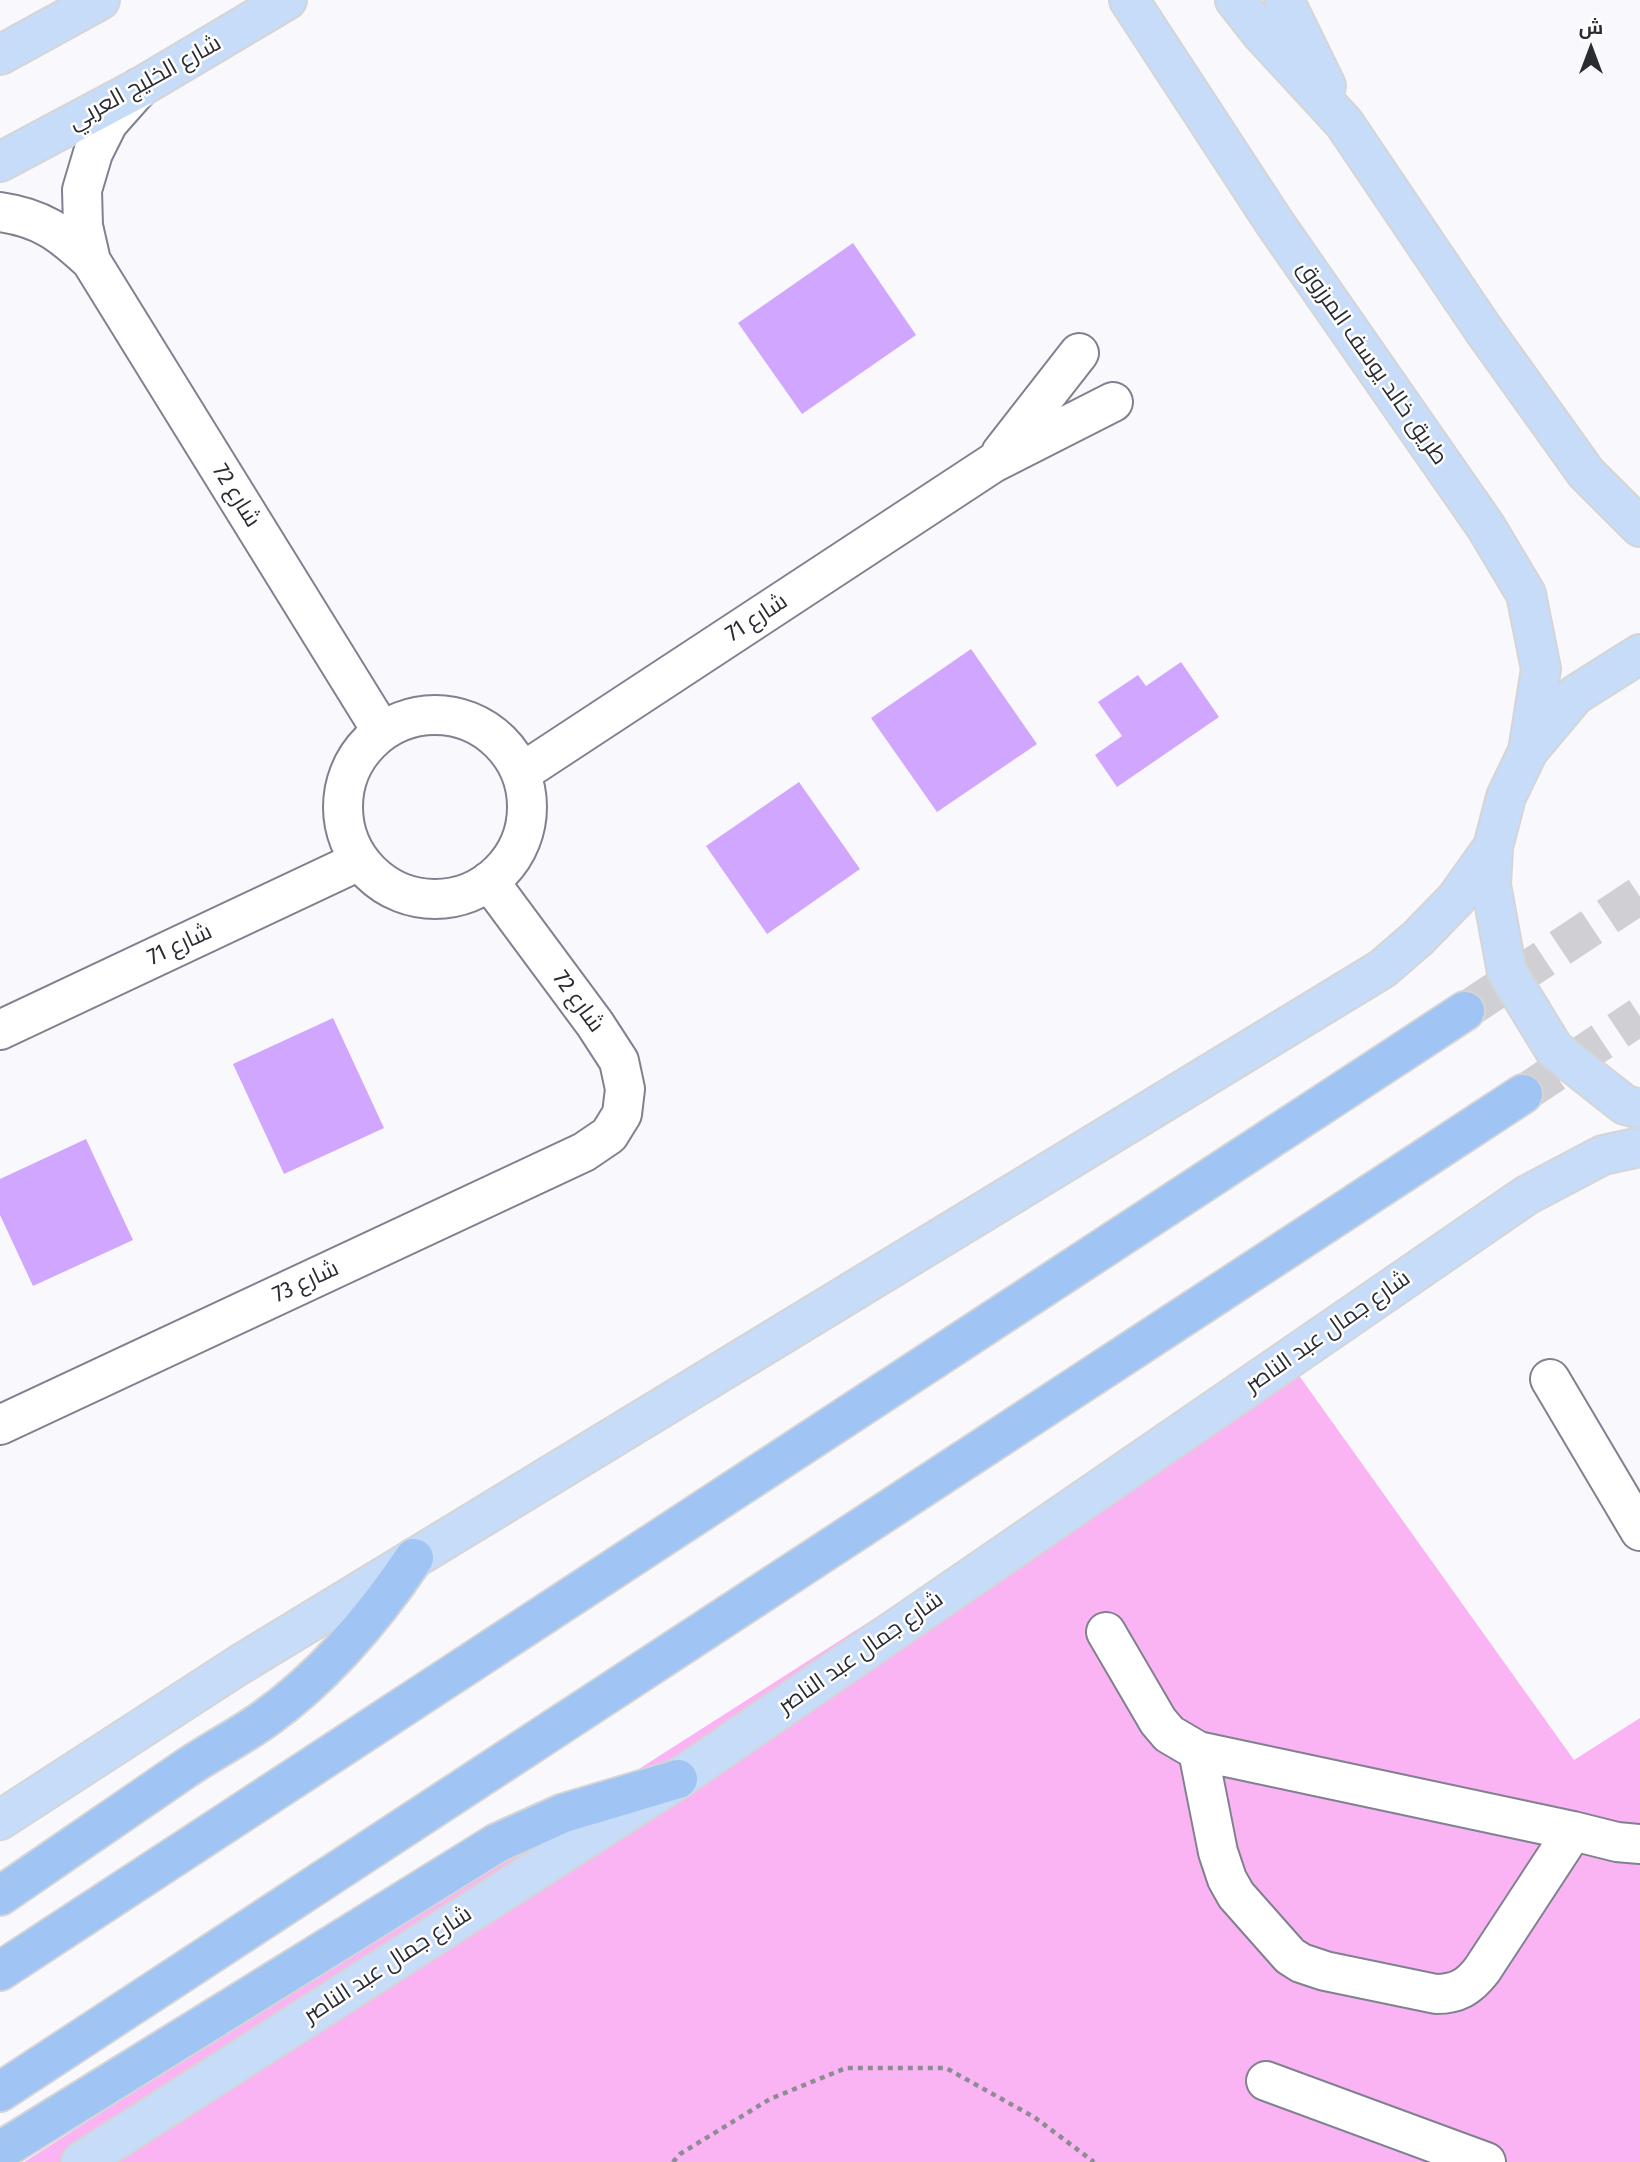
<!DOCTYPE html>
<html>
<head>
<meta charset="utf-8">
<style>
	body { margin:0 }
	#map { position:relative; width:1640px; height:2162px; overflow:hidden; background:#f9f9fd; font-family:"Fira Sans Condensed",Cairo,sans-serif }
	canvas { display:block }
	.north { position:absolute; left:1556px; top:14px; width:70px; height:70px; -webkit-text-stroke:5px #fff; paint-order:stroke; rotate:0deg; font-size:19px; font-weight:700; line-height:28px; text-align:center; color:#2b2c32 }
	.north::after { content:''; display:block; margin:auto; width:24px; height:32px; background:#2b2c32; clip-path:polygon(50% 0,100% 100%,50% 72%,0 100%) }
</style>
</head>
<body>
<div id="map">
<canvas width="1640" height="2162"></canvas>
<div class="north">ش</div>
</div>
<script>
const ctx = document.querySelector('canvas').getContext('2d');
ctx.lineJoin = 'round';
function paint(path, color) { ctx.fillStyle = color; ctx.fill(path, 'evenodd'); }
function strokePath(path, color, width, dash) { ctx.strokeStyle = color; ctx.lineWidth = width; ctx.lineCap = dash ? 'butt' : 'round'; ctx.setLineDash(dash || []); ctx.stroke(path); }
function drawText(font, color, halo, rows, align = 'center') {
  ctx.font = font + ' "Fira Sans Condensed",Cairo,sans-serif'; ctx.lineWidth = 5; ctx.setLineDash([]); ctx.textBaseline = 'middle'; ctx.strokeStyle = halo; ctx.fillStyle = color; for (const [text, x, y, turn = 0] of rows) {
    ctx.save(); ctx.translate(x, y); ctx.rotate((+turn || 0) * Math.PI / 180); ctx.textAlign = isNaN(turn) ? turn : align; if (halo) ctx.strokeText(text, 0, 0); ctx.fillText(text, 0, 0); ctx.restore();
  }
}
paint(new Path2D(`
	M1285,1356L1574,1760L1640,1718V2162H24Z`), '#fab3f3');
paint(new Path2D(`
	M853,243L916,335L802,414L738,323Z
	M971,649L1037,744L937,812L871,718Z
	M1181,662L1219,717L1117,787L1095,755L1122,736L1098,702L1138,675L1146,686Z
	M799,782L860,869L767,934L706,846Z
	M333,1018L384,1128L284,1174L233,1064Z
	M86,1139L133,1240L33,1286L0,1215V1179Z`), '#d0a6ff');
strokePath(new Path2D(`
	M1465,1011L1640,895
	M1523,1094L1640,1016`), '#d0d0d4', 38, [38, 19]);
const minor = new Path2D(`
	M0,212C42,218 61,233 91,261L381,730
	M91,261L83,226L82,190L93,153L108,123L139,88
	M1001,453L1079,353
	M343 807a92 92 0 1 1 184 0a92 92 0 1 1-184 0Z
	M521,773L993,463L1113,402
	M0,1030L359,861
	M1550,1379L1640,1531
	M0,1425L584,1152L609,1135L622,1114L625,1089L619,1061L595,1024L489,881
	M1106,1632L1158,1721L1169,1734L1198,1751L1573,1831L1617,1842L1640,1844
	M1198,1751L1218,1852L1227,1879L1236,1895L1290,1956L1301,1963L1325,1971L1436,1994C1457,1994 1469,1987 1482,1970L1573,1831
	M1266,2081L1486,2162`);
const major = new Path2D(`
	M1129,0L1274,222L1486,527L1526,594L1541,669L1528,751
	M1235,0L1261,33L1344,123L1483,329L1586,473L1640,527
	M1284,0L1326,86
	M0,55L100,0
	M0,162L139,88L287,0
	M1640,654L1575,695L1528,751L1506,797L1493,847L1491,885L1507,972L1554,1049L1625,1105L1640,1109
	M0,1820L239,1665L1382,969L1418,938L1456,899L1493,847
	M81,2162L678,1779L1527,1195L1603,1155L1640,1147`);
const highway = new Path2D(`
	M0,1896C62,1854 123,1811 185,1769C211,1751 240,1737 266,1718C326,1675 373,1619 414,1558
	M0,1971L1465,1011
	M0,2092L1523,1094
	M0,2151L497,1843L564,1813L678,1779`);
strokePath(minor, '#808190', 42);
strokePath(major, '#d5d5d6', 42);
strokePath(highway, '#d5d5d6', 42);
strokePath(new Path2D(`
	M673,2162L680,2154L770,2099L846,2068H946L1034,2117L1094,2162`), '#8c8d92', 4.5, [5, 5]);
strokePath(minor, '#fff', 38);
strokePath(major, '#c6dcf8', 38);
strokePath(highway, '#a0c4f3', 38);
drawText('23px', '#2b2c32', '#fff', [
	["شارع الخليج العربي",145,83,-29],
	["طريق خالد يوسف المرزوق",1372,363,55],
	["شارع 72",236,496,58],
	["شارع 71",757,618,-33],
	["شارع 71",180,945,-25],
	["شارع 72",578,1002,54],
	["شارع 73",306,1282,-25],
	["شارع جمال عبد الناصر",1328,1332,-35],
	["شارع جمال عبد الناصر",861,1653,-35],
	["شارع جمال عبد الناصر",388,1965,-33]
]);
</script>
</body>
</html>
